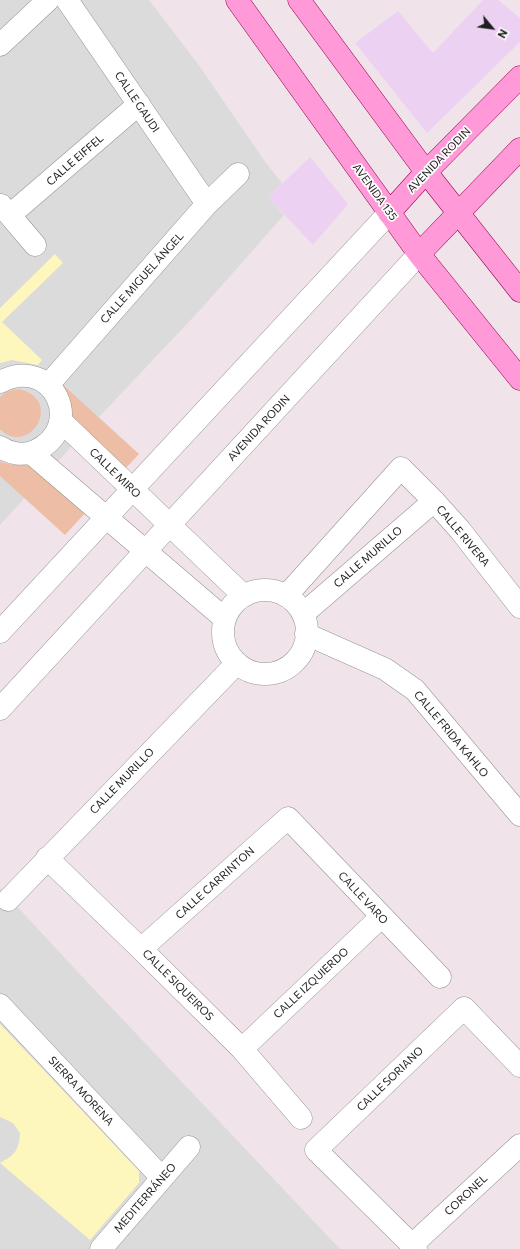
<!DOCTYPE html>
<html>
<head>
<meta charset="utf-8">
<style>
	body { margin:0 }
	#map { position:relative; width:520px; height:1249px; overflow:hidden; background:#f0e3ea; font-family:Commissioner,sans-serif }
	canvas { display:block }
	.north { position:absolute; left:472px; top:8px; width:40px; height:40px; -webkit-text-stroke:3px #fff; paint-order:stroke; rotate:119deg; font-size:11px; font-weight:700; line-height:16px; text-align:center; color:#1e1e1e }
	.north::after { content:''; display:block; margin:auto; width:14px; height:18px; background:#1e1e1e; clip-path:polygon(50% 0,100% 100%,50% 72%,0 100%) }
</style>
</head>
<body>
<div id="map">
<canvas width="520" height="1249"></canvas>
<div class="north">N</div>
</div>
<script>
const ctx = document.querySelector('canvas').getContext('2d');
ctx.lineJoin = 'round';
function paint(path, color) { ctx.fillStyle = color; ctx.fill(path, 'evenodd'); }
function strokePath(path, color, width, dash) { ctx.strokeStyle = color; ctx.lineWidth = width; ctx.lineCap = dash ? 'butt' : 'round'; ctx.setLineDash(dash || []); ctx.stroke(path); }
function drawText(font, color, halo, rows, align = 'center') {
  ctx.font = font + ' Commissioner,sans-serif'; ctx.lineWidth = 3.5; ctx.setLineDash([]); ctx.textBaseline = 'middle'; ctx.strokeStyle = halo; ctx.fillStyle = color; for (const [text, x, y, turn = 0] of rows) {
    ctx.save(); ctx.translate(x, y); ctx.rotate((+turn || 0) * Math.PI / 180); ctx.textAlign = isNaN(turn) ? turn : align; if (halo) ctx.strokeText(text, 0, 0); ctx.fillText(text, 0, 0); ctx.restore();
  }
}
paint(new Path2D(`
	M0,0H149L198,64L266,163L282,183L268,197L284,215L201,309L83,434L0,525Z
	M0,888L75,969L340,1249H0Z`), '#dcdbdc');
paint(new Path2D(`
	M483,0H498L520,18V42L427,133L355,43L398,11L433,53Z
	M310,157L348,204L313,245L268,197Z`), '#edd1f2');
paint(new Path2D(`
	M62,384L139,454L124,470L69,421L60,386Z
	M19,389C65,400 29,458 0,429V397C6,391 11,390 19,389Z
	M0,462L14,465L27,463L86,512L65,535L0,476Z`), '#edbda6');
paint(new Path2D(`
	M55,254L63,263L2,322L42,360L38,365L12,360L0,363V308Z
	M0,1024L139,1171V1183L90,1240L0,1163C15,1155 19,1150 20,1133L13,1123L0,1117Z`), '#fdf6bd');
const minor = new Path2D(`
	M67,0L207,204
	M0,45L48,0
	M1,205L35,245
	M10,215L139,104
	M0,382C53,354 87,427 35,451C24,456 10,454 0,447
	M48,385L207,204L238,174
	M61,421L244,596
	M31,453L225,619
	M223 632a42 42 0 1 1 84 0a42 42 0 1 1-84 0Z
	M286,596L401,468L434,501L460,530L520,607
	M303,614L434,501
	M0,632L389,213
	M306,634L385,669L415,690L520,815
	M0,709L419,254
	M47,858L141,949L242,1049L301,1118
	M8,900L237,663
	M141,949L288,818L440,977
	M0,1005L162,1178
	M242,1049L381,917
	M412,1245L520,1145
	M101,1249L189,1147
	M416,1249L316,1150L464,1008L520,1066`);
const major = new Path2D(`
	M237,0L419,254L520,379
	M299,0L426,172L520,291
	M389,213L426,172L520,77
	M419,254L520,149`);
strokePath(minor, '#959595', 23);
strokePath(major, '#98004e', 23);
strokePath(minor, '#fff', 22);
strokePath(major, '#ff99d8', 22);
drawText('11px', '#1e1e1e', '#fff', [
	["CALLE GAUDI",137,102,56],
	["CALLE EIFFEL",75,160,-41],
	["AVENIDA RODIN",439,160,-46],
	["AVENIDA 135",375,192,54],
	["CALLE MIGUEL ÁNGEL",142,278,-48],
	["AVENIDA RODIN",259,428,-47],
	["CALLE MIRO",115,473,44],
	["CALLE RIVERA",463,536,50],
	["CALLE MURILLO",368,557,-41],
	["CALLE FRIDA KAHLO",451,734,50],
	["CALLE MURILLO",122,781,-46],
	["CALLE CARRINTON",215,883,-42],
	["CALLE VARO",363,898,47],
	["CALLE IZQUIERDO",311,983,-43],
	["CALLE SIQUEIROS",178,985,45],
	["CALLE SORIANO",390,1079,-44],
	["SIERRA MORENA",81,1091,47],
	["CORONEL",466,1195,-43],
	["MEDITERRÁNEO",145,1198,-49]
]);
</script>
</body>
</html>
